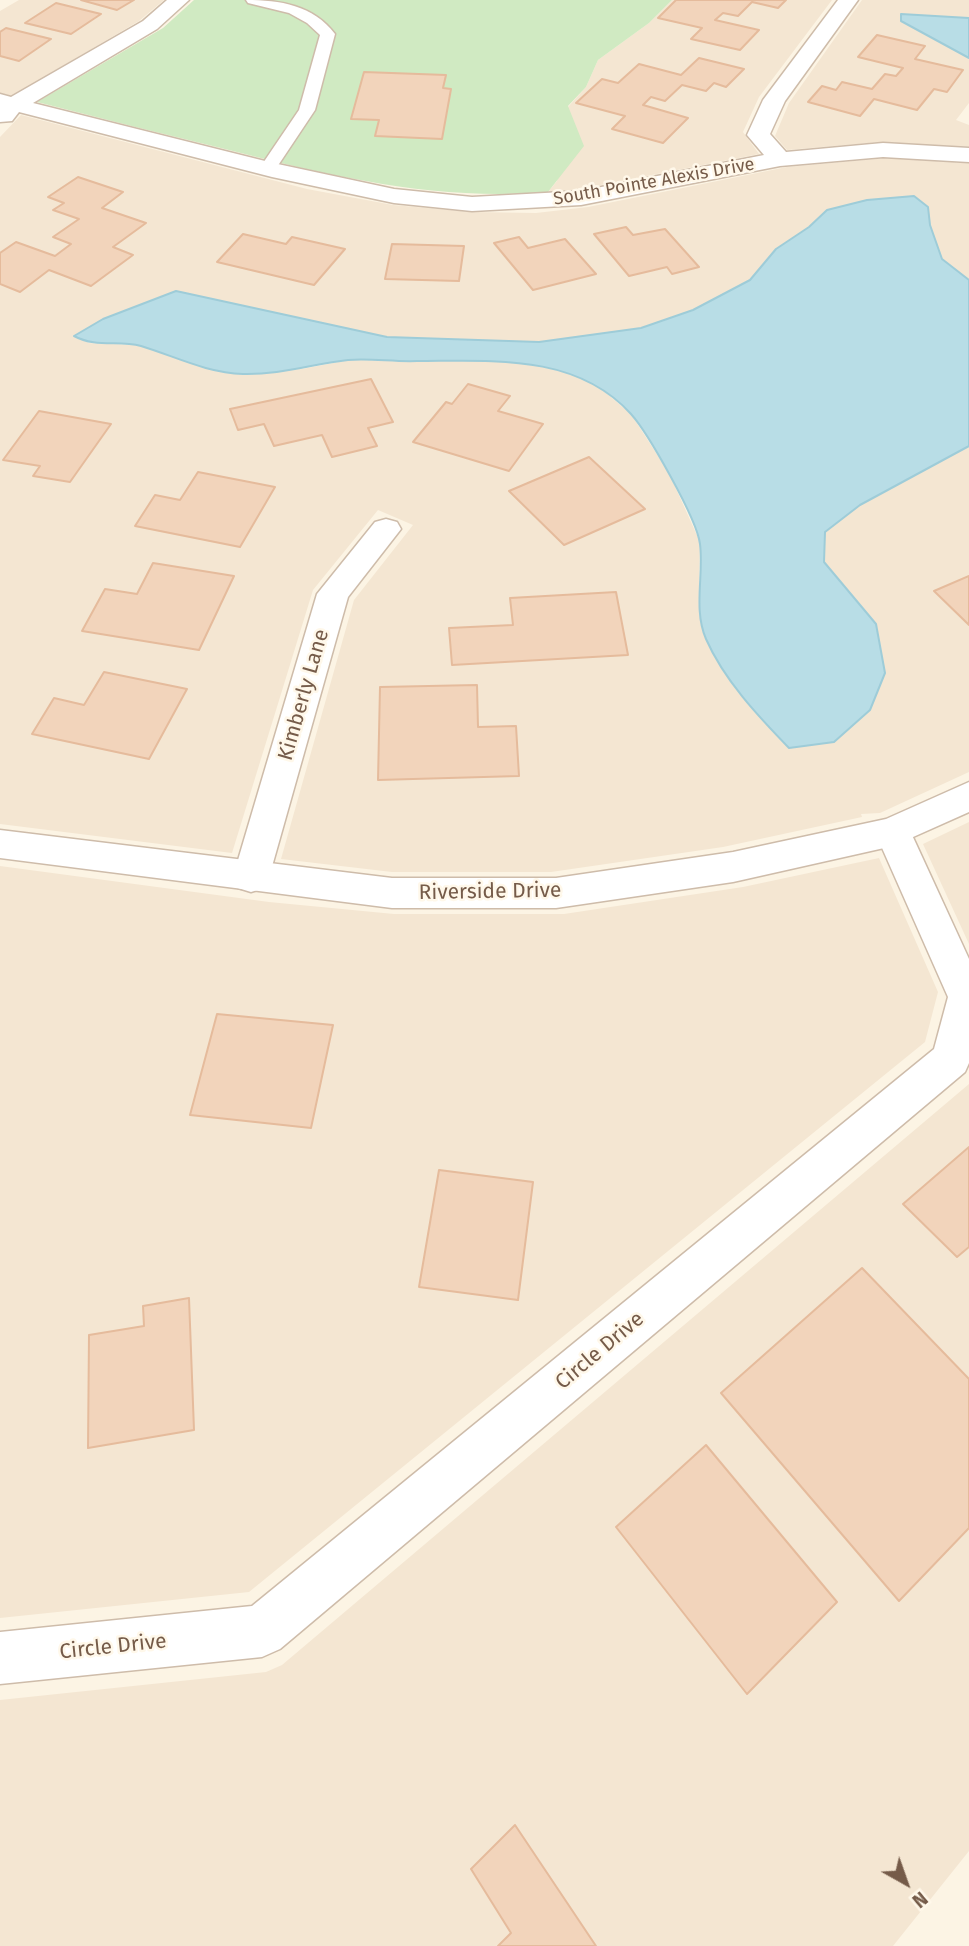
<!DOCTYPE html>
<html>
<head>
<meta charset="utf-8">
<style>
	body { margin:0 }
	#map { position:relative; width:969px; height:1946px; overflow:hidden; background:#fcf4e4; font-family:"Fira Sans",sans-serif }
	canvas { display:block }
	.north { position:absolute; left:871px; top:1848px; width:70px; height:70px; -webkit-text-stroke:5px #fff8ea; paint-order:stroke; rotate:140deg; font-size:19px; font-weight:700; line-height:28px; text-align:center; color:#755b49 }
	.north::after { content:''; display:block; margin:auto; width:24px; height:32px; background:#755b49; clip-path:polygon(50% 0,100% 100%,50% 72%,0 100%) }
</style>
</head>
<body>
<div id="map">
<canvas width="969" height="1946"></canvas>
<div class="north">N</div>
</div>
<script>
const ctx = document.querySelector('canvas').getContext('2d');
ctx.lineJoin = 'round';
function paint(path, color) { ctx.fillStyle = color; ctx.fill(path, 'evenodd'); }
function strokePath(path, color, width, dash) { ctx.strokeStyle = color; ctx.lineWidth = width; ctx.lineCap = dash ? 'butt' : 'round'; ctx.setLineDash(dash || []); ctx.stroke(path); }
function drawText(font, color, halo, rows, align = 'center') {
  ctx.font = font + ' "Fira Sans",sans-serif'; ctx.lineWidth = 5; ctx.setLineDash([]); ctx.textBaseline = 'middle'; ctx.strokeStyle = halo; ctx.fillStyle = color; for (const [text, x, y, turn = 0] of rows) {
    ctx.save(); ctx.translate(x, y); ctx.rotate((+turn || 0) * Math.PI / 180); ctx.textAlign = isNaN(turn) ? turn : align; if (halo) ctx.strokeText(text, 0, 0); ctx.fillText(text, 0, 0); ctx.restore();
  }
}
paint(new Path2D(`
	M19,0H164L139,21L12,96L0,93V11Z
	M672,0H832L759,97L743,132L759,154L575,190L548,192L557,181L568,107L586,87L598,60L649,23Z
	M862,0H969V18L902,14L901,21L969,58V103L956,120L969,125V147L880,142L787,150L775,136L789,103Z
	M21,115L307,189L393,205L472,212L536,213L588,207L787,167L888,158L969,163V280L942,259L930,225L928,207L914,196L867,200L827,210L809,227L776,249L750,280L693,310L641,328L539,342L387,337L176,291L87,343L139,345L197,365L242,374L302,369L349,360L517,361L568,372L599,387L631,414L669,473L700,542L699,600L876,624L824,562L825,532L860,505L969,446V772L880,813L861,814L862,817L723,847L551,872H392L281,859L354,600L413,525L378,510L313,590L232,853L0,824V137Z
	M969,822V944L923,844Z
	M879,858L938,992L925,1042L249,1592L0,1618V866L269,902L394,914H564L743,887Z
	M969,1084V1851L893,1946H0V1700L266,1672L282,1665Z`), '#f4e6d2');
paint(new Path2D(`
	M194,0H672L649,23L598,60L586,87L568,106L584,146L548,192C439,201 339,178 233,151C168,135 103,119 37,102L163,28Z`), '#d0eac2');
const water = new Path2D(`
	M901,14L969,18V58L901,21Z
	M914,196L928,207L930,225L942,259L969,280V446L860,505L825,532L824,562L876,624L885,673L870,710L834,742L789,748C758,716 724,680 706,639C693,609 704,575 700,544C697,519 648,433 631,414C576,353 491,361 417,361C394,362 370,358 348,360C313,364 279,375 243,374C207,373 174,356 141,346C118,340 96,348 74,336L103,319L176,291L387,337L539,342L641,328L693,310L750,280L776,249L809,227L827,210L867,200Z`);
paint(water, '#b8dde6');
strokePath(water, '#9eccd8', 2);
const building = new Path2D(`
	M81,0H134L117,10Z
	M676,0H786L778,8L752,2L738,16L723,13L715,20L759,30L740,50L691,39L702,28L658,18Z
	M56,3L101,14L71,34L25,23Z
	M6,28L51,39L19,61L0,56V32Z
	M877,35L925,46L915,59L963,70L947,92L934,89L917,110L874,99L860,116L808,102L822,86L836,90L842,82L872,89L885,74L896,76L903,68L858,57Z
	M699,58L744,69L726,87L714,83L706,91L682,85L665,101L651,97L643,105L688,118L663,143L612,129L625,116L576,103L602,79L618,83L639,64L681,75Z
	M364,72L446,75L443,88L451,89L442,139L375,136L379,120L351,119Z
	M78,177L123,192L102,208L146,223L113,247L133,255L91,286L49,270L20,292L0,284V253L16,242L55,256L71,244L53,237L79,219L53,210L64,203L48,197Z
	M626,227L633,235L665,229L699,267L672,274L667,267L629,276L594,234Z
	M243,234L286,244L292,237L345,249L314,285L217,262Z
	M519,237L528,248L565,239L596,274L533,290L494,243Z
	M392,244L464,246L459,281L385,279Z
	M371,379L393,422L368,428L377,446L332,457L322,435L274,446L264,424L238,430L230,409Z
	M468,384L510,396L498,411L543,424L509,471L413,442L446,402L452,404Z
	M39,411L111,424L70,482L33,476L40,466L3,460Z
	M589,457L645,509L564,545L509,491Z
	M198,472L275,487L240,547L135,526L155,495L180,500Z
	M153,563L234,576L199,650L82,631L105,589L137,594Z
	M969,576V625L934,591Z
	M616,592L628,655L452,665L449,628L513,625L510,598Z
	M104,672L187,689L149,759L32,734L54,698L84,705Z
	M477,685L478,727L516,726L519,776L378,780L380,687Z
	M217,1014L333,1025L311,1128L190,1115Z
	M969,1147V1247L957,1257L903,1204Z
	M439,1170L533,1182L518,1300L419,1287Z
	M862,1268L969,1379V1528L899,1601L721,1393Z
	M189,1298L194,1430L88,1448L89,1335L144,1326L143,1306Z
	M706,1445L837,1602L747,1694L616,1527Z
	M515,1825L596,1946H498L511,1933L471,1869Z`);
paint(building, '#f2d4bb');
strokePath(building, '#e5bb9c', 2);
const service = new Path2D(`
	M246,0C280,0 313,5 335,34L315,110L273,173L267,174L259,169L299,110L320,35L307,23L289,13L248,3Z`);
const minor = new Path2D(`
	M167,0H189L157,29L33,103L273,163L394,189L472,197L581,191L764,155L747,135L763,100L838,0H858L785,101L770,134L786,152L883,143L969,148V162L883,157L780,166L581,205L472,211L394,203L272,177L19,112L12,121L0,122V94L11,97L143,21Z
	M386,519L397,522L401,529L348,597L269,877L264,888L251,892L238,888L233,877L317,594L375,522Z
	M893,818L906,822L969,959V1063L965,1072L280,1649L262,1657L0,1684V1632L252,1606L934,1049L948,997L875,832L880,822Z`);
const tertiary = new Path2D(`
	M969,782V812L893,846L733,882L556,908H392L0,858V830L392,878H556L733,852L886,819Z`);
strokePath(service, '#cebcaa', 3);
strokePath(minor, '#cebcaa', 3);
strokePath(tertiary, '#cebcaa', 3);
paint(service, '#fff');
paint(minor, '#fff');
paint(tertiary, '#fff');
drawText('18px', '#755b49', '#fff8ea', [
	["South Pointe Alexis Drive",654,182,-10]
]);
drawText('21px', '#755b49', '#fff8ea', [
	["Kimberly Lane",304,695,-74],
	["Riverside Drive",490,892,-1],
	["Circle Drive",600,1351,-40],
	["Circle Drive",113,1647,-6]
]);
</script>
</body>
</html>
